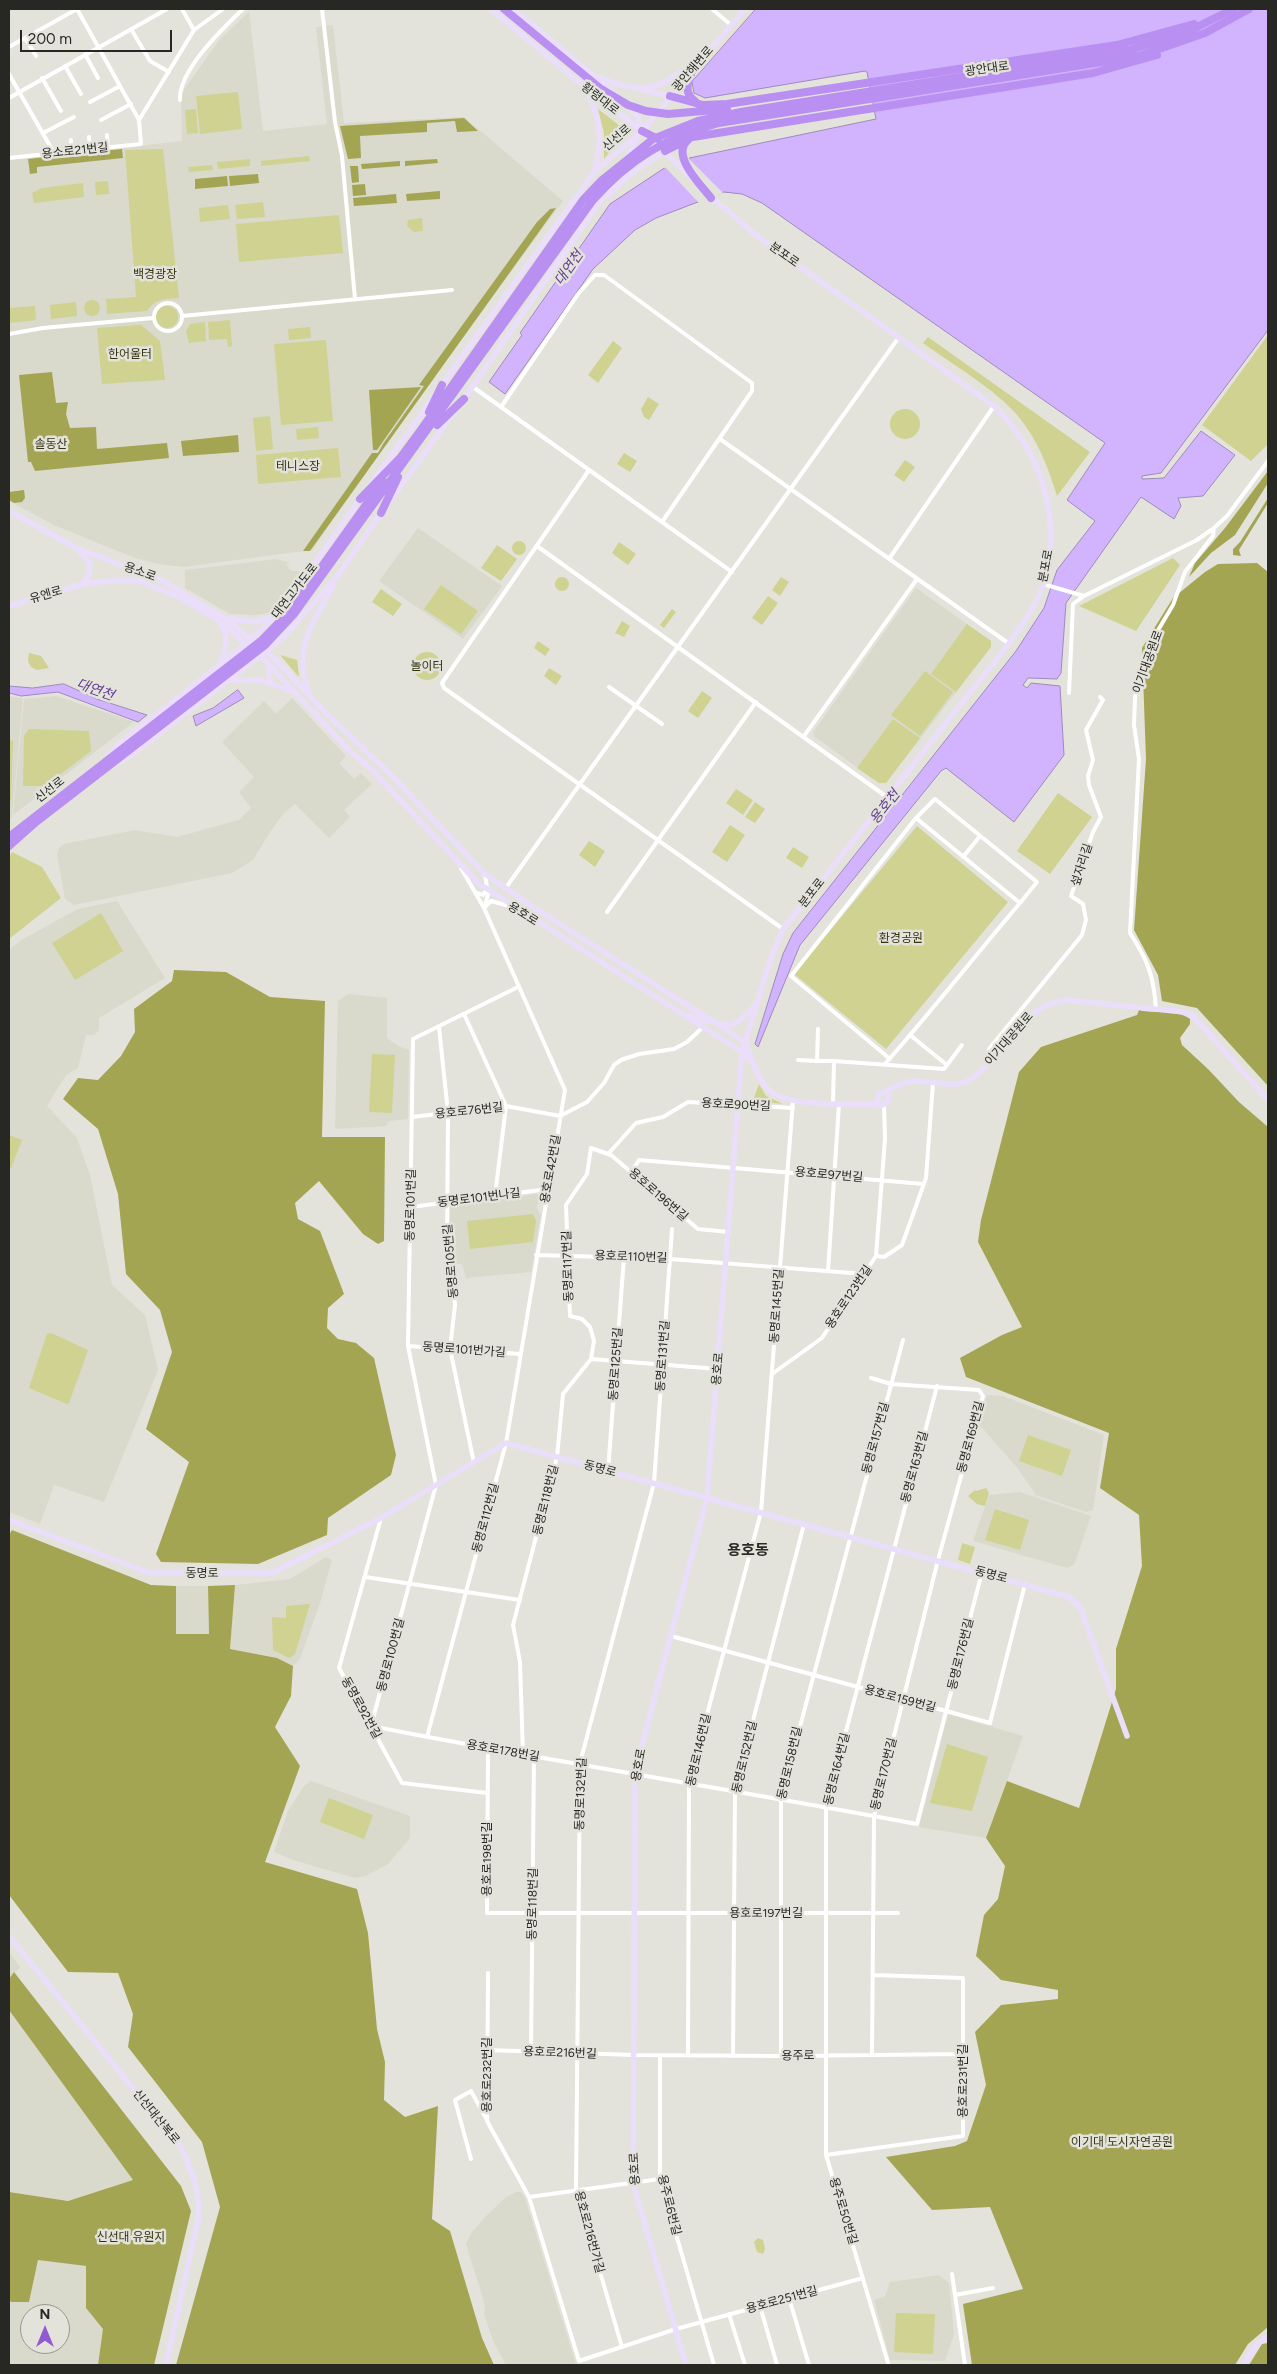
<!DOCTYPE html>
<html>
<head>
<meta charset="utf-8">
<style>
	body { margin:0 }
	#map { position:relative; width:1277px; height:2374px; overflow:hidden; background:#e3e3dc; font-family:Figtree,sans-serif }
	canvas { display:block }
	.frame { position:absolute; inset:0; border:10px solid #272724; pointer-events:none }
	.north { position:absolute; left:20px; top:2304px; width:50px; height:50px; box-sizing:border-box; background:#e3e3dc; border:1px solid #989892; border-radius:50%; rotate:0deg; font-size:14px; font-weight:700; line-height:20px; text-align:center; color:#272724 }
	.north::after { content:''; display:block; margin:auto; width:18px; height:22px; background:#915ad2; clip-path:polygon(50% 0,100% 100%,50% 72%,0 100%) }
	.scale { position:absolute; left:20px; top:30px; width:152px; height:22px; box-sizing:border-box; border:2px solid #272724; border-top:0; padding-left:6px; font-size:15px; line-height:18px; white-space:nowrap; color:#272724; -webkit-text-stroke:4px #e3e3dc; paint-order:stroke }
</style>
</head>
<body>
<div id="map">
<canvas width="1277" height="2374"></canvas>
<div class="frame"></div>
<div class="north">N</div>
<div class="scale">200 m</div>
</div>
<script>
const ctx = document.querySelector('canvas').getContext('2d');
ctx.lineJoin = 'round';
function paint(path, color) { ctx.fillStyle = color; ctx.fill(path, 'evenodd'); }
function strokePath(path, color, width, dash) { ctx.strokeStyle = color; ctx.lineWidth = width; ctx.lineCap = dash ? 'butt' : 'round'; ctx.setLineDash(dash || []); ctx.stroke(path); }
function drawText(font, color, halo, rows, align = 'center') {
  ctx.font = font + ' Figtree,"Noto Sans KR",sans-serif'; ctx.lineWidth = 5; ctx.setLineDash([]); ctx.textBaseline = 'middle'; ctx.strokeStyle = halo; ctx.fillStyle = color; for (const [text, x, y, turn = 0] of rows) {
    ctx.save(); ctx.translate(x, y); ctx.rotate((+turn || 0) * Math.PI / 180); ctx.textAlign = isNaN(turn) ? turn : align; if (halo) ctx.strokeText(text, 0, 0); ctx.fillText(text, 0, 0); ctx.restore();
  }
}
paint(new Path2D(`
	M249,12L263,131L327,124L316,27L333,25L344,123L464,117L563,201L417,400L312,550L183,567L158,564L135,558L56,526L9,501V160L182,141L181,94L220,39Z
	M418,528L502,586L463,639L379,581Z
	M277,559L290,563L286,564L291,571H299L301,574L282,605L274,612L256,615L230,614L185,588V570Z
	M916,588L991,641V647L886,783H879L815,737L813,732Z
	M9,696L23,699L12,817L9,821Z
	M57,696L134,722L13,815L24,699Z
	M292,698L346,756L339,763L354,779L361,773L372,784L344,810L350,817L329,838L295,804L284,813L270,832L253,860L232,873L74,905L65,899L57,854L59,848L64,844L135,830L177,837L239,820L251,808L239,792L254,777L222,742L264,701L276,714Z
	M117,901L165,978L99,1018V1030L94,1035H86L78,1068L66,1075L47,1106L77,1138L90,1175L112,1285L145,1315L158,1370L104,1502L54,1485L40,1524L9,1512V950L21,940L78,909Z
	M348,994L387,998V1038L398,1046L409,1050L408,1119L389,1121L386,1126L335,1129L338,1001Z
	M539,1194L537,1208L541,1216L531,1272L466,1278L462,1264H453L450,1241V1205Z
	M987,1395L1003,1396L1104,1435L1093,1510L1086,1512L1036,1495L1018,1469L978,1423Z
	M1020,1492L1091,1516L1074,1565L1067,1568L973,1541L989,1495Z
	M326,1557L332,1560L320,1603L300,1659L293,1666L277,1658L230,1649L235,1585L290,1579Z
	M176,1586H208L209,1634H176Z
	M948,1714L1023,1736L986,1838L919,1827Z
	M311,1781L410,1816V1838L388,1864L366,1876L355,1878L293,1860L274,1852L288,1811L304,1786Z
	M9,1952L20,1967L9,1979Z
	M9,2010L133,2180L68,2201L9,2192Z
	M516,2192H521L525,2198L576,2365H506L494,2343L484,2314L485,2305L466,2244L472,2232L486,2216L505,2198Z
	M38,2260L86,2266V2308L104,2329L98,2365H9V2299L11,2302H29ZM30,2314H60V2344H30Z
	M939,2275L949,2283L954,2334L945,2361L890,2360L874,2300L885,2296L890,2282Z`), '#d9dacb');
paint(new Path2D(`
	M238,92L242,129L200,134L196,96Z
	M196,109L198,133L187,134L185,110Z
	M598,109L620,126L621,137L604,159V133Z
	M163,149L179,298C166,299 155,298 147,311L107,314L106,299L136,297L125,150Z
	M309,156L310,161L261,166V161Z
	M250,159V166L218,169L217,162Z
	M212,165L213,170L189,172L188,167Z
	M108,181L109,194L96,195L95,182Z
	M83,183L84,197L34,203L32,193L42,188Z
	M263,202L265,217L237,219L235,205Z
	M228,205L230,219L200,222L199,208Z
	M339,215L343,253L239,262L236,224Z
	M422,218L423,231L414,232L407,226L408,220Z
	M84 308a8 8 0 1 1 16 0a8 8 0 1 1-16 0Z
	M76,302L77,316L51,319L50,305Z
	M156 317a11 11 0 1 1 22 0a11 11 0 1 1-22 0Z
	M35,306L36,320L10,323L9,308Z
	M230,320L232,346L228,347L227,339L209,340L208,322Z
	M205,322L206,341L189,343L186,331L190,324Z
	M141,325L160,341L165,380L102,384L97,328Z
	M310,327L311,338L289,340L288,329Z
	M1268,335V444L1251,461L1202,425Z
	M928,337L1090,452L1057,496C1048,467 1038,440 1018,416C994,388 953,365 923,343Z
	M326,340L333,421L281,425L274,344Z
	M613,341L622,348L598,383L588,375Z
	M648,397L659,404L649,420L644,417L641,409Z
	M890 424a15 15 0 1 1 30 0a15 15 0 1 1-30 0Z
	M270,416L273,449L256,451L253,418Z
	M318,427L319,438L297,440L296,429Z
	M338,448L341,477L258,484L256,455Z
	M624,453L637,461L630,472L617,464Z
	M905,460L915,467L904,482L894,475Z
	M512 548a7 7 0 1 1 14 0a7 7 0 1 1-14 0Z
	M619,542L636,554L628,565L612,553Z
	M497,545L517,559L501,581L481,568Z
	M1173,558L1180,565L1136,631L1079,606Z
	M555 584a7 7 0 1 1 14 0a7 7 0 1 1-14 0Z
	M781,577L789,582L780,596L772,590Z
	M441,585L478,611L461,634L424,609Z
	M381,589L402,604L393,616L372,602Z
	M768,596L778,603L762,625L752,618Z
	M672,609L676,612L664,628L660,625Z
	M622,621L630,626L624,637L615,633Z
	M967,624L991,641V647L956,692L931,674Z
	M538,641L550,649L545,656L534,648Z
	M413 666a14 14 0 1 1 28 0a14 14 0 1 1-28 0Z
	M29,653L41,656L49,668L37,670L31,667L28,661Z
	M280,655L297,660L299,676H298Z
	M549,668L562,676L556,685L544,676Z
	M925,671L953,692L920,736L891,715Z
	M702,691L712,698L698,718L688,711Z
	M893,719L920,738L886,783H879L857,768Z
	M29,729L89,731L91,751L45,786H23L24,736Z
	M9,740L13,741L11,801H9Z
	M736,789L753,800L743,815L726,803Z
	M1058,793L1092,817L1050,874L1017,851Z
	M755,802L765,809L755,823L745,817Z
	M730,825L745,835L727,862L712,852Z
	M917,826L1008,902L886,1049L794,974Z
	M589,841L605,851L595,867L579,855Z
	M793,847L809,857L802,868L786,858Z
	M12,852L42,867L61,898L9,939V858Z
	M101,913L123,951L75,980L52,943Z
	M372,1054L395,1055L392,1113L369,1112Z
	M759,1084L766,1096L783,1104L753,1101Z
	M9,1135L22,1140L11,1168L9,1167Z
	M533,1214L536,1221L533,1242L470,1249L467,1221Z
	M51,1333L88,1350L69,1403L67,1404L29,1388L47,1334Z
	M1028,1435L1071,1450L1062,1476L1019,1461Z
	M986,1488L989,1493L985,1506L977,1504L968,1496L975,1490L976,1491Z
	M995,1509L1029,1520L1020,1550L985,1540Z
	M962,1543L975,1547L970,1564L958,1560Z
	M310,1604L295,1654L289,1658L273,1650L272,1617L286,1618V1606Z
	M947,1744L988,1757L972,1811L930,1803Z
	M329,1798L373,1815L364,1839L320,1822Z
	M758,2238L763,2240L765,2249L763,2254L757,2252L754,2242Z
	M896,2313L935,2314L933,2354L894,2352Z`), '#d0d291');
paint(new Path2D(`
	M464,118L478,131L457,132L455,121L427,123V132L360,136L361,158L348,159L340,126Z
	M122,149L123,158L37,167V173L30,174L28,159Z
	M437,159L438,163L405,166V161Z
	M400,161V166L362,169L361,164Z
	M350,166H358L359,182L352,183Z
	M258,174L259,183L230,186L229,176Z
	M227,176L228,186L195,189V179Z
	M365,184L366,195L353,196L352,185Z
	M440,191V199L407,201L406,194Z
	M396,194L397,203L354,206L353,198Z
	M556,208L310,551H303L372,453H378L383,444L424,386L419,385L537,222L550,209Z
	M52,372L56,403L68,402L66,414L70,428L96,427L97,449L167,443L169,458L35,471L31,462H28L19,375Z
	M421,387L377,450H373L369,390Z
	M238,435L239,452L183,456L181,441Z
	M1268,471V483L1235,535L1211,553L1189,577L1195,563L1225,528Z
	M24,490L25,498L22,502L14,503L9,500V492Z
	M1268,498V503L1239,550L1241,556L1233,555V549L1240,542Z
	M1257,563L1268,572V1086L1197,1008L1162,1001L1158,975L1134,930L1146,759L1142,648L1173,598L1205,572L1218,564Z
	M174,970L226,972L270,997L325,1001L322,1137H385L384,1241L378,1244L363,1234L319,1181L295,1203L298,1219L320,1231L344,1294L328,1308L327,1328L338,1339L356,1343L374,1358L396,1455L391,1475L328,1518L327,1535L258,1564L161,1562L156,1554L189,1462L146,1429L172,1352L160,1310L126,1274L118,1194L98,1129L63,1099L78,1078L98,1080L121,1056L135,1032L134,1009L172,981Z
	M1139,1010C1155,1014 1177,1009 1190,1019V1024L1180,1038L1182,1045L1208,1069L1239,1102L1268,1127V2327L1248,2344L1235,2365H972L963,2304L1023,2289L990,2207L932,2210L886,2157L955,2146L967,2141L986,2085L975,2032L1001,2005L1058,1999V1990L1001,1980L976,1956L984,1915L998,1899L1005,1866L986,1838L1007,1781L1079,1808L1116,1689V1649L1142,1566L1139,1515L1100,1488L1109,1433L966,1377L960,1358L1002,1335L1022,1327L978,1242L981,1220L1019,1072L1041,1047L1137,1015Z
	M12,1530L151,1585L176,1586V1634H209L208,1586L235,1585L230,1649L277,1658L293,1666L291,1696L275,1727L300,1766L265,1862L357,1889L368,1933L377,2029L385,2062L384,2100L405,2117L438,2106L432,2219L450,2231L482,2338L494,2365H176L220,2207L202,2142L128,2047L133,2014L118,1973L68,1972L9,1895V1535Z
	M14,1972L181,2186L191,2211L154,2365H98L103,2329L86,2308V2266L38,2260L29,2302H11L9,2299V2192L68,2201L133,2180L9,2010V1979Z
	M1268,2343V2365H1249L1262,2344Z`), '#a3a553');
const water = new Path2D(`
	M756,9H1268V330L1161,473L1142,476V479L1164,478L1201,431L1235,455L1203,496L1178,498L1181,506L1174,519L1141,497L1066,603L1061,673L1057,679L1028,678L1023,685L1027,688L1031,683L1060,686L1064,755L1014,822L946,768L941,771L800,945L758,1047L755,1044L783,954L793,933L1016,651L1044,608L1057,570L1095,521L1067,500L1105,443L762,203L742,194L724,192L656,218L635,230L593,269L505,394L489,382L522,335L520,333L610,204L675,161L876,119L867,72L865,71L705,98L694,93L692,82Z
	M64,684L97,699L147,715L138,722L58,692L21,696L9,693V686L32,688Z
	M238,690L244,698L196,726L193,716L213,708Z`);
paint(water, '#d1b4fd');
strokePath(water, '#9e8abc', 1);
paint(new Path2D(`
	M689,155V159L723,193L699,203L666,168L661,167Z`), '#e3e3dc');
strokePath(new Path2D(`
	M182,9L194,30
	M322,9L335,122L342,156L355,299
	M712,9L731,25
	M131,29L150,61L169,72
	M25,38L36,56
	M9,47L77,9
	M85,54L98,78
	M65,66L81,94
	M9,74L54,153
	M42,78L61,111
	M9,98L167,9
	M180,100C178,71 223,28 243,9
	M90,102L120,86
	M101,120L131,104
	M139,120L194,30L223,9
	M43,133L74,117
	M107,135L108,147
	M89,137L90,149
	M71,140V151
	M9,158L141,144L139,120L77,9
	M154 317a14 14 0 1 1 28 0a14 14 0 1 1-28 0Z
	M182,316L452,290
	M9,334L43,328L153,318
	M473,387L732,572
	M501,407L578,294L595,275H604L752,383V391L662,522
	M720,439L1008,643
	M589,470L442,683L444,688L783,929
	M537,546L887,797
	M889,559L994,406
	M1043,584L1084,596L1197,540L1214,528L1227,516L1268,461
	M609,687L662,724
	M1069,693L1073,604L1084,596
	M804,736L917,579
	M916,818L935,799L1037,882L1020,903
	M963,857L980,836
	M485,874L488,894L485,905
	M505,889L899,337
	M475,892L483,895L487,889
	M484,908L491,901L513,907
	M607,912L756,702
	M518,987L413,1039L408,1346L436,1485L371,1726C553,1762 736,1790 917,1824L982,1572
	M1156,1010C1154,976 1148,961 1130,933L1139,759L1134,725L1135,697L1154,637L1173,605L1185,572L1213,536L1214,528
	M464,1014L506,1106L495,1196
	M439,1027L448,1113L447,1242L455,1305L450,1349L474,1463
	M818,1029L817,1061H834L833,1102
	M910,1035L947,1065
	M798,1060L817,1061
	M834,1061L944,1069L962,1045
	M988,1064L989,1049L1082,935L1086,920L1083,904L1071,896L1093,832L1101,817L1089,785L1088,776L1093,760L1086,730L1103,700L1100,697
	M884,1065C931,1012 974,957 1020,903L916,818L791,976L890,1059
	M412,1117L506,1106L560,1116L587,1102L604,1083L614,1065L621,1060L639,1054L674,1049L687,1042L703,1027
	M608,1154L636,1123L663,1117L688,1102L793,1108
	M632,1171L639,1160L924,1184
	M411,1207L548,1189
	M536,1255L670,1259L865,1274
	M876,1256L884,1257L902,1245L926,1178L933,1083
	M828,1271L839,1104
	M408,1346L520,1354
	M591,1359L718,1369
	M772,1374L822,1338L876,1256L885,1139L884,1105
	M871,1378L891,1384L979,1390L983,1396L938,1560L874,1816L872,2054
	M608,1471L624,1257
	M381,1518L339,1668L402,1783L487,1793
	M365,1577L520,1600
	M671,1636L990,1723L1025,1584
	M427,1737L506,1443L565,1090L484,908L461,868
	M488,1749L487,1913H898
	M523,1754L520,1662L513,1625L557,1457L563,1394L591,1359L594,1341L590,1327L582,1319L570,1316L566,1205L587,1174L591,1148L611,1155L698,1229L729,1232
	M488,1973L487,2121L529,2197L579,2361L676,2329L863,2278
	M487,2050L634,2055L781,2056L963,2054
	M531,2052L534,1756
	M660,2055V2179L714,2365
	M688,2055L689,1782L761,1512L793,1100
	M733,2056L735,1790L804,1524
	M781,2056V1798L903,1340
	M826,2155L963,2136V1978L873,1975
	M471,2159L455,2100L471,2091L487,2120
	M529,2197L660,2179
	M952,2274L965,2365
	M955,2295L993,2288
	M789,2298L809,2365
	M760,2306L777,2365
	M729,2314L745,2365
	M622,2347L576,2190L580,1763L654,1483L672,1229
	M888,2363L826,2155V1807L937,1386`), '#fff', 4);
strokePath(new Path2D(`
	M491,9L582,85L642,131L692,178
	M514,9L619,97
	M598,77C646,96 659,90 698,59
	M585,89C601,114 603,143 594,171
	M643,90L670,96
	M627,105L638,117L642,131
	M626,159L639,135
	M608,196L629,175L665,151
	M440,387L594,172L642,131L745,9
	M462,402L614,181
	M370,485L435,395
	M390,501L455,411
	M9,511L74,547L163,581L225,618L275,659L322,709L393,777L485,874L533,907L745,1042C752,1057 757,1079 769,1090C788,1108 853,1103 880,1105
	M80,552L90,563L89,574L83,584
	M9,606L83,584L109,581H140L179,597L217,619L269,664L301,699L347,748L373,771L478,883L742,1052L752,1062
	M230,619L255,622L274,616
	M220,664C226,652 229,636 221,625
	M269,665L270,683
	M233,680H260L291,691
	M309,693C292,648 313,624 333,586
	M109,756L119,744L240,649L282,610L362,496
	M117,762L129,757L284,637L339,574L383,510
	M688,1015L707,1021L709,1018
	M721,1024C739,1027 745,1016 756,1004
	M885,1093L888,1096L889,1101L882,1105L877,1101L879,1094C890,1090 902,1082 914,1081C932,1080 955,1090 971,1079C1007,1055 1018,1006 1066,1000L1184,1012L1193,1016L1268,1100
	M9,1520L150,1573H272L381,1518L506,1443L1069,1597L1080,1607L1127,1736
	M9,1936L180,2146C192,2171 199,2187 199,2215L166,2365
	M686,2365L633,2183L635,1772L707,1498L742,1052L770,961L783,929C840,858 896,787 952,715C979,680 1034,620 1045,579C1061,514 1041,452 994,406L756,235L709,195
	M1243,2365C1251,2354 1255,2342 1268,2337`), '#eadefb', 5.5);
strokePath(new Path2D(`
	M504,9L601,89L628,105L646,111L668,114L727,109
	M694,67C688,80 682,93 696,102
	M670,96L703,105L727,104L1117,45L1194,24
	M642,131L658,139
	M674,140L1093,73L1157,55
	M688,140C670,155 701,185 711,198
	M665,151L685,141
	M429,412L442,385
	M437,425L464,399
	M360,499L401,457L418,434L583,200L602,180L653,139L698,121L741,112L1130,50L1187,32L1233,9
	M381,513L398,477
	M9,837L261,641L290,611L383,481
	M9,846L36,822L265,645L294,614L593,200C630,159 666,137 719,123L1139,56L1205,33L1249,9`), '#b990f1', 8);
drawText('12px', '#272724', '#e3e3dc', [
	["광안해변로",693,69,-49],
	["광안대로",987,69,-8],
	["황령대로",600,99,38],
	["신선로",617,138,-41],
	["용소로21번길",75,151,-6],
	["분포로",784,255,35],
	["분포로",1046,566,-79],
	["용소로",140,572,20],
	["대연고가도로",295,591,-52],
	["유엔로",46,595,-16],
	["이기대공원로",1148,662,-70],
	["신선로",50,790,-38],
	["섶자리길",1082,865,-72],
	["분포로",812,893,-52],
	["용호로",523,914,32],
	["이기대공원로",1009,1039,-49],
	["용호로90번길",736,1105,3],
	["용호로76번길",469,1111,-6],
	["용호로42번길",551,1169,-80],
	["용호로97번길",829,1175,5],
	["용호로196번길",658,1195,41],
	["동명로101번나길",479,1198,-7],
	["동명로101번길",411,1205,-89],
	["용호로110번길",631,1257,2],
	["동명로105번길",451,1261,-95],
	["동명로117번길",568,1266,-92],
	["용호로123번길",849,1297,-56],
	["동명로145번길",777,1306,-86],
	["동명로101번가길",464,1350,4],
	["동명로131번길",663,1356,-86],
	["동명로125번길",616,1364,-86],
	["용호로",718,1369,-85],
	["동명로169번길",971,1437,-75],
	["동명로157번길",876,1438,-75],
	["동명로163번길",915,1467,-75],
	["동명로",600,1469,15],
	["동명로118번길",546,1500,-76],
	["동명로112번길",486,1518,-75],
	["동명로",202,1573],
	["동명로",991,1575,15],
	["동명로176번길",961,1654,-76],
	["동명로100번길",391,1655,-75],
	["용호로159번길",900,1699,15],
	["동명로92번길",361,1708,61],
	["동명로146번길",699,1750,-77],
	["용호로178번길",503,1751,10],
	["동명로152번길",745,1757,-77],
	["동명로158번길",790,1763,-77],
	["용호로",639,1765,-80],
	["동명로164번길",837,1769,-76],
	["동명로170번길",884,1774,-76],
	["동명로132번길",581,1794,-88],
	["용호로198번길",487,1859,-90],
	["동명로118번길",533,1904,-89],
	["용호로197번길",766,1913],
	["용호로216번길",560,2053,2],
	["용주로",798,2056,-1],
	["용호로232번길",487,2075,-90],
	["용호로231번길",963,2081,-90],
	["신선대산복로",156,2117,51],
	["용호로",635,2169,-93],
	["용주로6번길",669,2205,76],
	["용주로50번길",843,2211,73],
	["용호로216번가길",589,2232,75],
	["용호로251번길",782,2300,-15]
]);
drawText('12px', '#353512', '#e3e3dc', [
	["백경광장",155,274],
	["한어울터",130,354],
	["솔동산",51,444],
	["테니스장",298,466],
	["놀이터",427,666],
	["환경공원",901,938],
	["이기대 도시자연공원",1122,2142],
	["신선대 유원지",131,2237]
]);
drawText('italic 14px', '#623c90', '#e3e3dc', [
	["대연천",569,268,-55],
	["대연천",95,690,20],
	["용호천",885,807,-52]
]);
drawText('bold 15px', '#2c2c27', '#e3e3dc', [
	["용호동",748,1551]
]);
</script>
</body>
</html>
